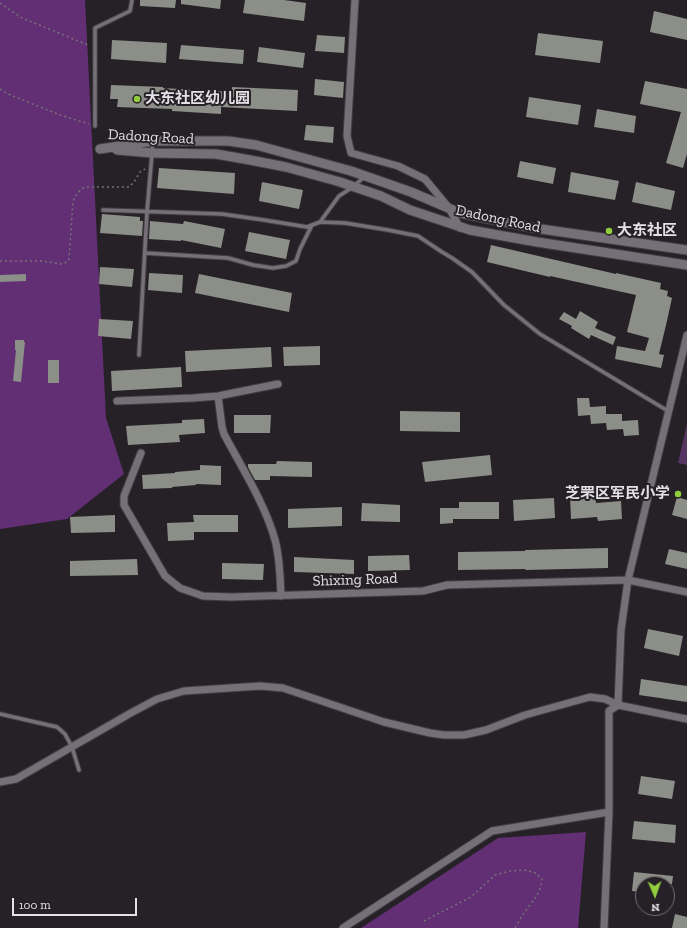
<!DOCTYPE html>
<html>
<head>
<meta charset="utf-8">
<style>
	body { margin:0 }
	#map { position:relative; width:687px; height:928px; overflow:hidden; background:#262127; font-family:"Zilla Slab",serif }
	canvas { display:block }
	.north { position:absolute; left:635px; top:876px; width:40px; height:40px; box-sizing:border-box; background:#262127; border:1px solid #726e73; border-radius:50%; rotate:178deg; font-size:11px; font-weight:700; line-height:16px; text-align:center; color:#e4e1e5 }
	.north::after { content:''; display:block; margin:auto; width:14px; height:18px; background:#92cd3e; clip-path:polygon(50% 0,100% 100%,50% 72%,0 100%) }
	.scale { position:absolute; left:12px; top:898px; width:125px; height:18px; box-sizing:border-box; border:2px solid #e4e1e5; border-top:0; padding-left:5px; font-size:12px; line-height:14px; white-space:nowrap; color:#e4e1e5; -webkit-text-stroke:3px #262127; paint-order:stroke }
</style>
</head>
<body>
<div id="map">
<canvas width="687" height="928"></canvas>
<div class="north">N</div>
<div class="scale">100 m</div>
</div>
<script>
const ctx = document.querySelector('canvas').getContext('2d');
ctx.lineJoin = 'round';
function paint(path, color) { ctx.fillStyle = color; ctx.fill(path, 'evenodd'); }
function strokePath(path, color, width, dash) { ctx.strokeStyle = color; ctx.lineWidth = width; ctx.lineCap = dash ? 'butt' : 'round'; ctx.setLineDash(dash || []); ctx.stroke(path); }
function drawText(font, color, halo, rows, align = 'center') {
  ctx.font = font + ' "Zilla Slab","Noto Sans SC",serif'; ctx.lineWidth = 4; ctx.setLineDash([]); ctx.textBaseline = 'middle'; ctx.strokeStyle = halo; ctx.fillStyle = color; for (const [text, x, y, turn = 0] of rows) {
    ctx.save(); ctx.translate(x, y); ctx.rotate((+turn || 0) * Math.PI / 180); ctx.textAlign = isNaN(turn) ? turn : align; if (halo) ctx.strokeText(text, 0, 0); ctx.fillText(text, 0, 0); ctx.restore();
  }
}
paint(new Path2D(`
	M687,424V465L678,463Z`), '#563562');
paint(new Path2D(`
	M0,0H85L106,418L124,474L67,519L0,529Z
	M586,832L578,928H361L498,838Z`), '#622e74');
paint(new Path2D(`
	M140,0H176L175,8L140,6Z
	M181,0H221L220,9L181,4Z
	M245,0H284L306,3L304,21L243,13Z
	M654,11L687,19V40L650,32Z
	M538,33L603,41L600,63L535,55Z
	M317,35L345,37L344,53L315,51Z
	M112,40L167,43L166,63L111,59Z
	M181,45L244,50L243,64L179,59Z
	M259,47L305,53L303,68L257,62Z
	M315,79L344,82L343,98L314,95Z
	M645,81L687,89V154L683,168L666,163L681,112L640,104Z
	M111,85L163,87V88L232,92V87L298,90L297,111L221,107V114L172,111V109L117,107L118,99H110Z
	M529,97L581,105L578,125L526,117Z
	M597,109L636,116L634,133L594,127Z
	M306,125L334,127L333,143L304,140Z
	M520,161L556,168L553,184L517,177Z
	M159,168L235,173L234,194L157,188Z
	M571,172L619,181L615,200L568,192Z
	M262,182L303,190L299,209L259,201Z
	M636,182L675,191L671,210L632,202Z
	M102,214L140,217V221H143L142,236L100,233Z
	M150,221L183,224L184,221L225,229L221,248L181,240V241L149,239Z
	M249,232L290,240L286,259L245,251Z
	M491,245L616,274V273L661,283L660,289L668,291L667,296L672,298L667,321L659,354L664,355L661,368L615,359L617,346L645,351L649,338L627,332L636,295L550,276V277L487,262Z
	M100,267L134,269L132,287L99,284Z
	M149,273L183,275L182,293L148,290Z
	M26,274V281L0,282V275Z
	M199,274L292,293L289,312L195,293Z
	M580,311L598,322L595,328L616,337L613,345L591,335L589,339L571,328L572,326L559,319L564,312L576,319Z
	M99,319L133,321L131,339L98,336Z
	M15,340H24V342H25L21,382L13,381L16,350H15Z
	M320,346V365L284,366L283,347Z
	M271,347L272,367L186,372L185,351Z
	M48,360H59V383H48Z
	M181,367L182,387L112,391L111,371Z
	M577,398H589L590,407L606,406V414H622V421L638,420L639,435L624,436L623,429L607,430L606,423L591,424L590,415L578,416Z
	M400,411L460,412V432L400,431Z
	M234,415H271L270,433H234Z
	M204,419L205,433L179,435L180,442L128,445L126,426L182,423V420Z
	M490,455L492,475L425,482L422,462Z
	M277,461L312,462V477L270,476V480H255L248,467V464H276Z
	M200,465L221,466V485L196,484V485L172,487V488L143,489L142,475L175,473V472L200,470Z
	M596,494V503L621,501L622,519L598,521L597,517L571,519L570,496Z
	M677,497L687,500V519L672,515Z
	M554,498L555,518L514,521L513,500Z
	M459,502H499V519H453V523L440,524V508H459Z
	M362,503L400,505V522L361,521Z
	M342,507V526L288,528V509Z
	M115,515V532L71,533L70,517Z
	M193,515H238V532H194V540L168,541L167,523L194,522Z
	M608,548V568L526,570L525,569L458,570V552L525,551V550Z
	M669,549L687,553V569L665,564Z
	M409,555L410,570L368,571V556Z
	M294,557L354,560V574L294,572Z
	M137,559L138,575L70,576V561Z
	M222,563L264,564L263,580L222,579Z
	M648,629L683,636L679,656L644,648Z
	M641,679L687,686V702L639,695Z
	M641,776L675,781L672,799L638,794Z
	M634,821L676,825L675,843L632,839Z
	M634,872L673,876L672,884H643V892L632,891Z
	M675,914L687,917V928H672Z`), '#8b8f87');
const service = new Path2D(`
	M95,126V28L130,11L132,0
	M103,210L222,214L264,220L307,227L320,222L345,223L388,230L418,236L442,252L452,258L472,272L504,305L540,334L668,411
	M320,222L339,196L353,187L364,177
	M145,253L228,258L253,265L273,268L286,266L296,261L300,249L312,225
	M139,355L147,212L153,142
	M0,714L57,727L65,734L72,747L79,770`);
const minor = new Path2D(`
	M355,0L347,136L351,153L398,166L425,179L449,208L460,228
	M218,396L222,427L224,434C242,468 265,504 275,540C280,558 280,577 281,596
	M117,401L193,398L218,396L278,384
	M141,453L124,496V505L165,576L180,588L203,596L231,597L423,591L447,585L628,580L687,592
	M0,782L16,779L129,714L157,699L184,691L260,686L283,688L384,722L430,733L444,735H464L486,730L525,715L590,697L605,699L618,705L687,719
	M343,928L492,831L609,812
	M604,928L609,812V711L618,705L621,630L628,580L687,335`);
const tertiary = new Path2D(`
	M100,149L153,141H228L256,145L351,171L411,192L460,213L534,228L687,250
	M117,150L153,153L216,154L250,160L286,167L340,182L381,196L410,210L470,230L537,242L687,265`);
strokePath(service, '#423e43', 5.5);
strokePath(minor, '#423e43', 9);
strokePath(tertiary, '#423e43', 11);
strokePath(new Path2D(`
	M0,3L22,18L88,45
	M0,89L8,94L60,115L89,124
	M0,261H41L62,264L67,262L69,259L73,201C76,194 79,191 85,187H129L134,182L140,172L145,169
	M424,921L471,897L495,875L510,871L524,870L536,873L542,879C540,896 534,898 525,912C521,917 518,923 515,928`), '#787379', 1.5, [2, 3]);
strokePath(service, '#757077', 3.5);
strokePath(minor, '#757077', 7);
strokePath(tertiary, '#757077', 9);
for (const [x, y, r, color] of [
	[137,99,4,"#92cd3e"],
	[609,231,4,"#92cd3e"],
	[678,494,4,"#92cd3e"]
]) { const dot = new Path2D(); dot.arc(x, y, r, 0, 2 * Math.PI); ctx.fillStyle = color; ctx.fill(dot); strokePath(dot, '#262127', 1.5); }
drawText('bold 15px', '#e4e1e5', '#262127', [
	["大东社区幼儿园",145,99],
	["大东社区",617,231],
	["芝罘区军民小学",670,494,"right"]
], 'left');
drawText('15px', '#e4e1e5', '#262127', [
	["Dadong Road",151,137,3],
	["Dadong Road",498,219,12],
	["Shixing Road",355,580,-2]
]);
</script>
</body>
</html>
